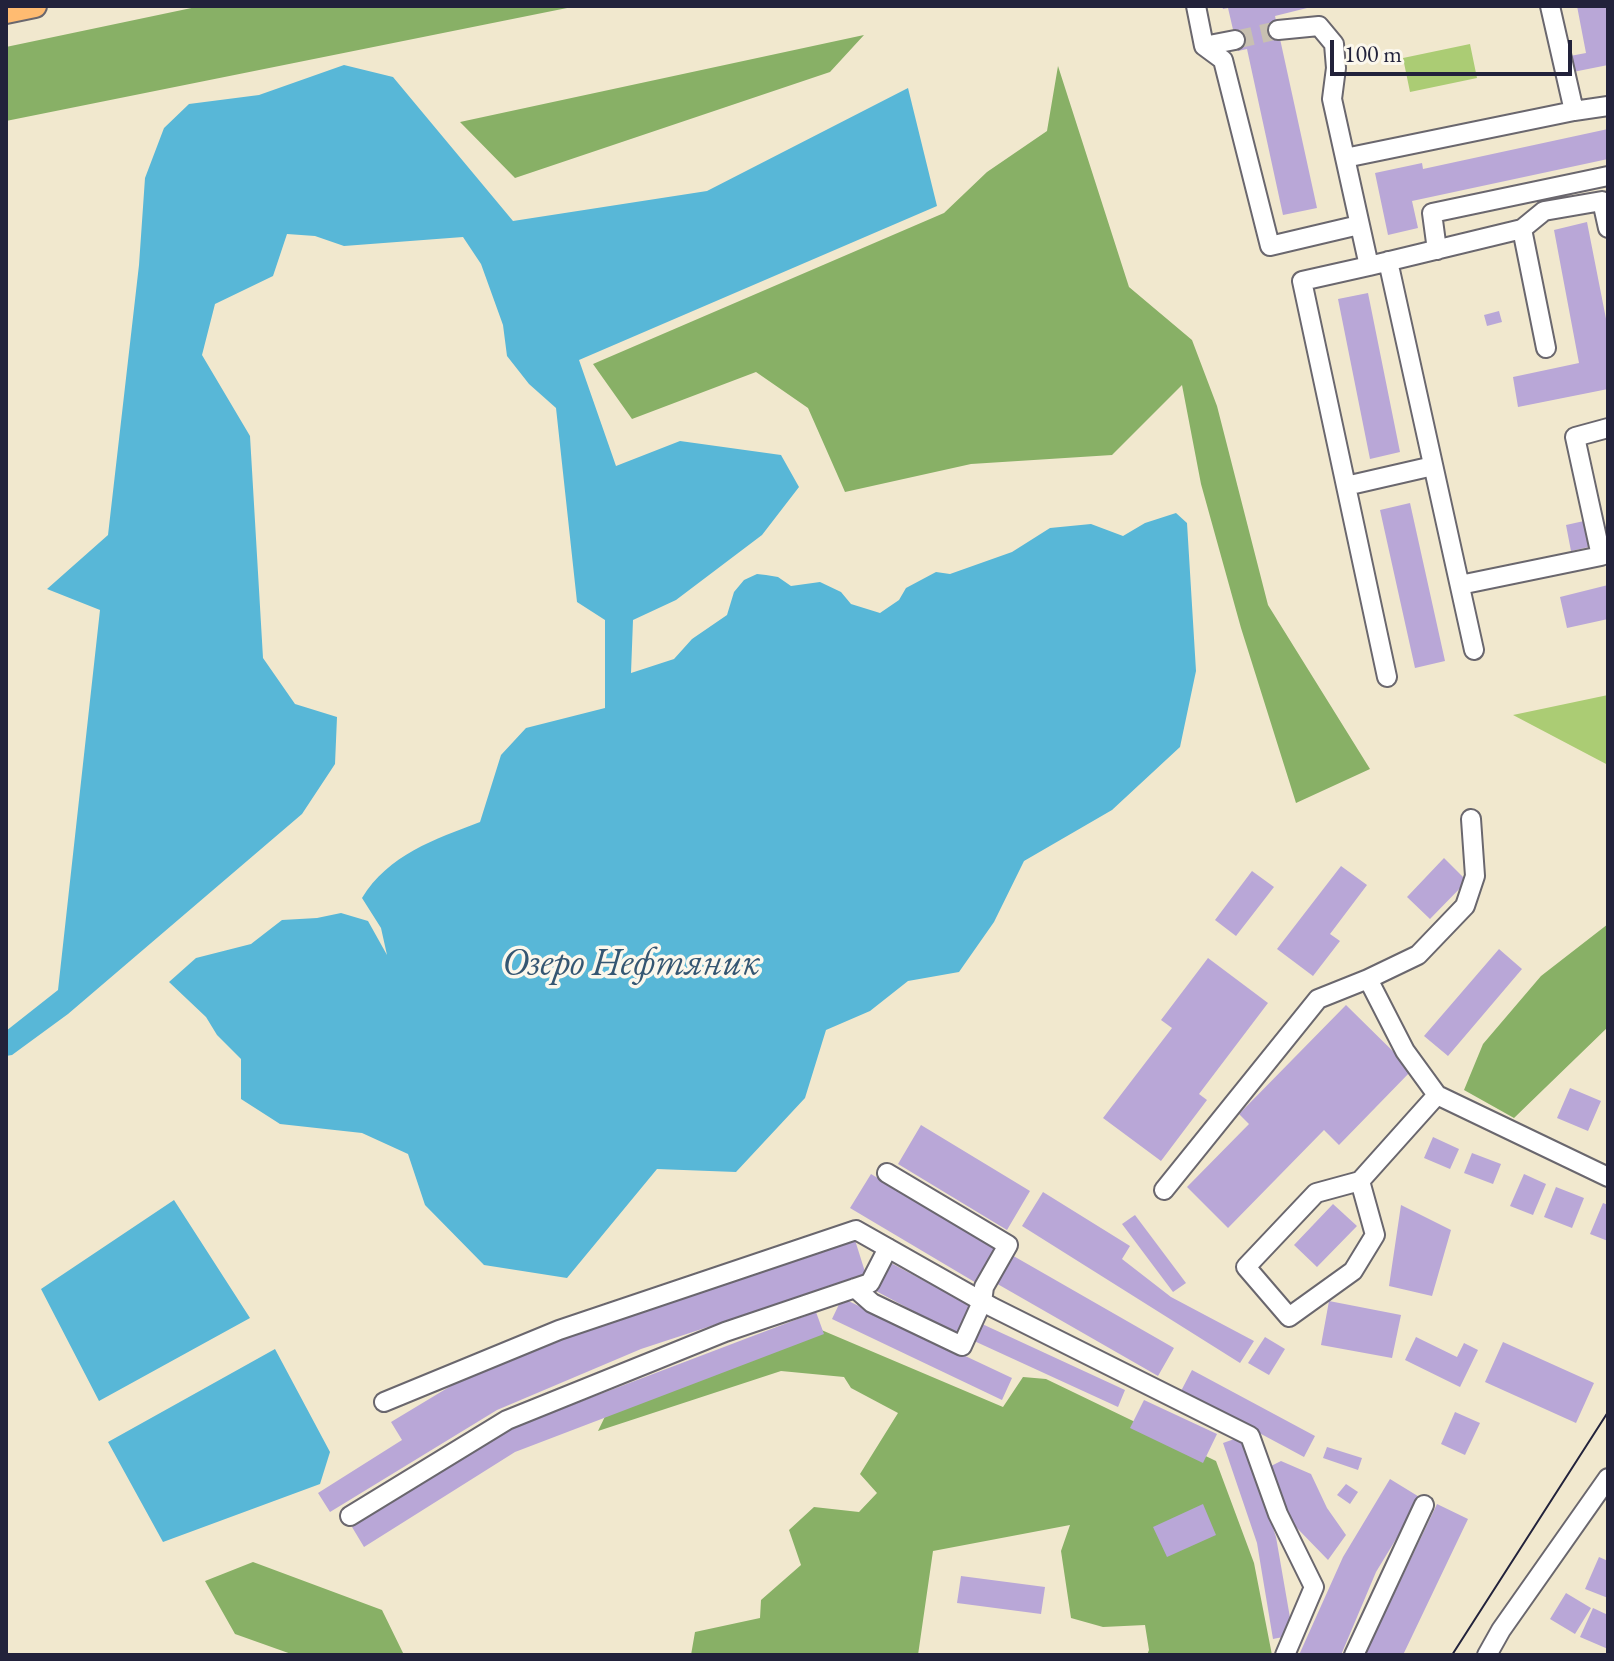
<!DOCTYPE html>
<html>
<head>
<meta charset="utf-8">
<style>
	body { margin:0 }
	#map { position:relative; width:1614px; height:1661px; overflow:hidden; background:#f1e8ce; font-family:"EB Garamond",serif }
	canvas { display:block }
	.frame { position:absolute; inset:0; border:8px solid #22223b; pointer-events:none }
	.scale { position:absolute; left:1330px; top:40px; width:242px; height:36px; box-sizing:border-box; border:4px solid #22223b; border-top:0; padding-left:10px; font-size:24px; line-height:28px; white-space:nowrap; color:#22223b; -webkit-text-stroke:6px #fbf7ec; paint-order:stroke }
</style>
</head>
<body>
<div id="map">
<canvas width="1614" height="1661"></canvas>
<div class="frame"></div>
<div class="scale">100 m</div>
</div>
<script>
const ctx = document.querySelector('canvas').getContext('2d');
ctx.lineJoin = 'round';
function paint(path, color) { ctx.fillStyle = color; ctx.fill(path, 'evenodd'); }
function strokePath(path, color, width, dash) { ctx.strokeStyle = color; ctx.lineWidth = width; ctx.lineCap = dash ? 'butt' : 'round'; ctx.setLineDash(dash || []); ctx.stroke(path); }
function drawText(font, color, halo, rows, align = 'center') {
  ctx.font = font + ' "EB Garamond",serif'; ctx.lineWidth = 7; ctx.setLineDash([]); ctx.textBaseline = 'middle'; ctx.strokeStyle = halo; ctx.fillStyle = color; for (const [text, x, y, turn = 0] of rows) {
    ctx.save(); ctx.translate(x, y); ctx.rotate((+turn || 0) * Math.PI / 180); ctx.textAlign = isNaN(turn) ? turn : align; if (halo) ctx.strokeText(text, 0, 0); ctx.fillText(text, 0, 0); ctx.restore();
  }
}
paint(new Path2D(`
	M1470,44L1477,78L1410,92L1403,58Z
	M1608,695V765L1513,715Z`), '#abcc74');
paint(new Path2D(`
	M201,6H577L6,121V47Z
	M864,35L830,72L515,178L460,122Z
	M1058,66L1129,287L1192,340L1217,406L1268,605L1370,769L1296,803L1241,628L1201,484L1182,385L1112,455L971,464L845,492L808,408L756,372L632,419L593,364L944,213L987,172L1047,131Z
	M1608,924V1027L1514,1118L1464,1090L1483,1044L1541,976Z
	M812,1326L1003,1407L1023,1377L1046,1379L1216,1461L1254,1563L1272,1655H1147L1149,1650L1145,1625L1103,1627L1071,1618L1061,1551L1070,1525L933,1551L918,1655H691L695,1632L760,1618L761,1600L801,1565L789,1530L814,1507L859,1512L877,1493L860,1474L898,1413L851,1388L844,1377L781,1371L598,1431L613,1400Z
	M253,1562L382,1610L404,1655H294L235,1634L205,1581Z`), '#88b066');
paint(new Path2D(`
	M344,65L393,77L513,221L707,191L908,88L937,206L579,360L616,466L680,441L781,455L799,487L762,535L676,600L633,620L631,673L674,659L692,639L727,615L734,592L744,580L757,574L766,575L778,577L791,586L820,582L841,592L851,604L880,613L899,600L906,588L936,572L950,574L1012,552L1050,528L1091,524L1123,536L1145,523L1176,513L1187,523L1196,671L1180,747L1112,810L1024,861L994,922L959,972L908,981L870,1011L826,1030L805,1098L736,1172L657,1169L567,1278L484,1265L425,1205L408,1154L362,1133L280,1124L241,1099V1059L217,1035L206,1017L169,982L196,958L251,944L282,920L317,918L341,913L368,921L387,955L381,928L362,898C388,855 435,839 480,822L501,755L526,728L605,708V620L577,602L556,408L529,384L507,356L503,325L481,264L463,237L344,246L315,236L287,234L273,276L215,304L202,355L250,436L263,658L295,704L337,717L335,764L302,814L68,1014L12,1055L6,1056V1031L58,990L100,610L47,589L108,535L139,265L145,178L164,128L189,104L259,95Z
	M174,1200L250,1318L99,1401L41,1289Z
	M275,1349L330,1452L320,1484L163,1542L108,1442Z`), '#58b7d7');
paint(new Path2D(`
	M1222,6H1315L1275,16L1317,208L1283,215L1247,49L1238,51L1228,8L1223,9Z
	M1577,6H1608V65L1573,72L1570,56L1586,53Z
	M1608,129V159L1412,201L1418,228L1388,235L1375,173L1422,163L1423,169Z
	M1587,222L1608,329V389L1518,407L1513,377L1579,363L1554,230Z
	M1368,293L1400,452L1370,459L1338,299Z
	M1499,311L1502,322L1487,326L1484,315Z
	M1410,503L1445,661L1415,668L1380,510Z
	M1584,521L1589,547L1571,551L1566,525Z
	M1608,585V619L1567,628L1560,597Z
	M1444,858L1467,881L1430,919L1407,897Z
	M1341,866L1367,885L1330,934L1340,941L1313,976L1277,949Z
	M1252,871L1274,887L1236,936L1215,920Z
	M1499,949L1522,969L1448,1056L1424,1036Z
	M1208,958L1268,1003L1199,1094L1207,1100L1161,1161L1103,1118L1172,1028L1161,1020Z
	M1346,1005L1412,1070L1339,1145L1324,1130L1228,1228L1187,1187L1249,1124L1239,1114Z
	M1570,1088L1601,1101L1588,1131L1557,1118Z
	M921,1125L1030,1191L1007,1230L898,1164Z
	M1433,1137L1459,1149L1450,1169L1424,1158Z
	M1472,1153L1501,1164L1493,1184L1464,1173Z
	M871,1174L998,1250L978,1284L850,1208Z
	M1524,1174L1546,1184L1533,1215L1510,1206Z
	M1556,1187L1584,1198L1572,1228L1544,1217Z
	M1043,1192L1130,1246L1122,1259L1171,1297L1254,1341L1240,1363L1022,1226Z
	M1603,1203L1608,1205V1241L1590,1234Z
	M1333,1204L1357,1226L1317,1267L1294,1245Z
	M1401,1205L1451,1230L1432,1296L1389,1286Z
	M1135,1215L1186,1283L1173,1292L1122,1224Z
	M855,1240L866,1275L641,1349L497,1410L330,1512L318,1493L402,1440L391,1422L474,1372L626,1312Z
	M1010,1254L1174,1348L1158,1376L994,1282Z
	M891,1263L973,1307L958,1335L876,1291Z
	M842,1298L1012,1378L1002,1400L832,1319Z
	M1329,1301L1401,1315L1392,1358L1321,1345Z
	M816,1312L824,1334L515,1452L364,1547L352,1527L503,1431Z
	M980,1323L1125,1390L1118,1407L972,1340Z
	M1265,1337L1285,1349L1269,1375L1248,1363Z
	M1416,1337L1457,1357L1464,1343L1478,1350L1460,1387L1405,1360Z
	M1503,1342L1594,1383L1576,1423L1485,1382Z
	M1192,1370L1315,1436L1304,1457L1181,1391Z
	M1144,1400L1217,1434L1203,1463L1130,1428Z
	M1455,1412L1480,1423L1465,1455L1441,1444Z
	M1243,1436L1276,1537L1293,1635L1273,1639L1257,1543L1223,1443Z
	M1327,1447L1362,1458L1358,1470L1323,1458Z
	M1281,1461L1311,1474L1327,1508L1346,1535L1328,1560L1294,1525L1269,1467Z
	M1390,1479L1421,1498L1376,1572L1341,1655H1299L1343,1557Z
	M1346,1484L1358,1492L1350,1504L1337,1495Z
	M1203,1504L1216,1535L1167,1557L1153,1527Z
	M1437,1504L1468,1519L1403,1655H1365Z
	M1599,1557L1608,1561V1598L1585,1589Z
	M961,1576L1045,1587L1041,1614L957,1603Z
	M1566,1593L1591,1608L1575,1634L1550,1619Z
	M1593,1608L1608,1615V1649L1580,1637Z`), '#b9a7d7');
strokePath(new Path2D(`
	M1235,40L1278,30`), '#c8c0b1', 18, [18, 9]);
const minor = new Path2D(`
	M1196,6L1204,46L1223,60L1270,246L1359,225
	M1550,6L1574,111
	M1278,30L1319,26L1334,44L1336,68L1332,99L1369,266L1522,229L1544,211L1602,201L1608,228
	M1204,46L1235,40
	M1345,158L1574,111L1608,106
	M1522,229L1546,348
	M1437,250L1432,213L1608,176
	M1388,261L1474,650
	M1369,266L1302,281L1387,677
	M1346,486L1433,466
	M1460,585L1601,556L1575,437L1608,428
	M1471,819L1475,876L1465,906L1418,955L1368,979L1405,1051L1437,1095L1608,1177
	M1360,1181L1375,1235L1353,1271L1289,1317L1246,1267L1316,1193L1360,1181L1437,1095
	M1164,1190L1318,999L1368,979
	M855,1288L872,1303L962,1346L982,1302L984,1287L1008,1245L887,1173
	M384,1402L559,1330L856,1230L992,1307L1250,1436L1278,1514L1314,1587L1285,1655
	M350,1516L507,1420L725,1332L870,1283L888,1248
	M1354,1655L1424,1505
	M1487,1655L1501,1630L1608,1478`);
const major = new Path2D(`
	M6,12L35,6`);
strokePath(minor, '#6a676e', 22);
strokePath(major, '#6a676e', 26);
strokePath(minor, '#fff', 18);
strokePath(major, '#ffbb71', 22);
strokePath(new Path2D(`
	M1452,1655L1608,1412`), '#22223b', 2);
drawText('italic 38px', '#355672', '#fbf7ec', [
	["Озеро Нефтяник",631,964]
]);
</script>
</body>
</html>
